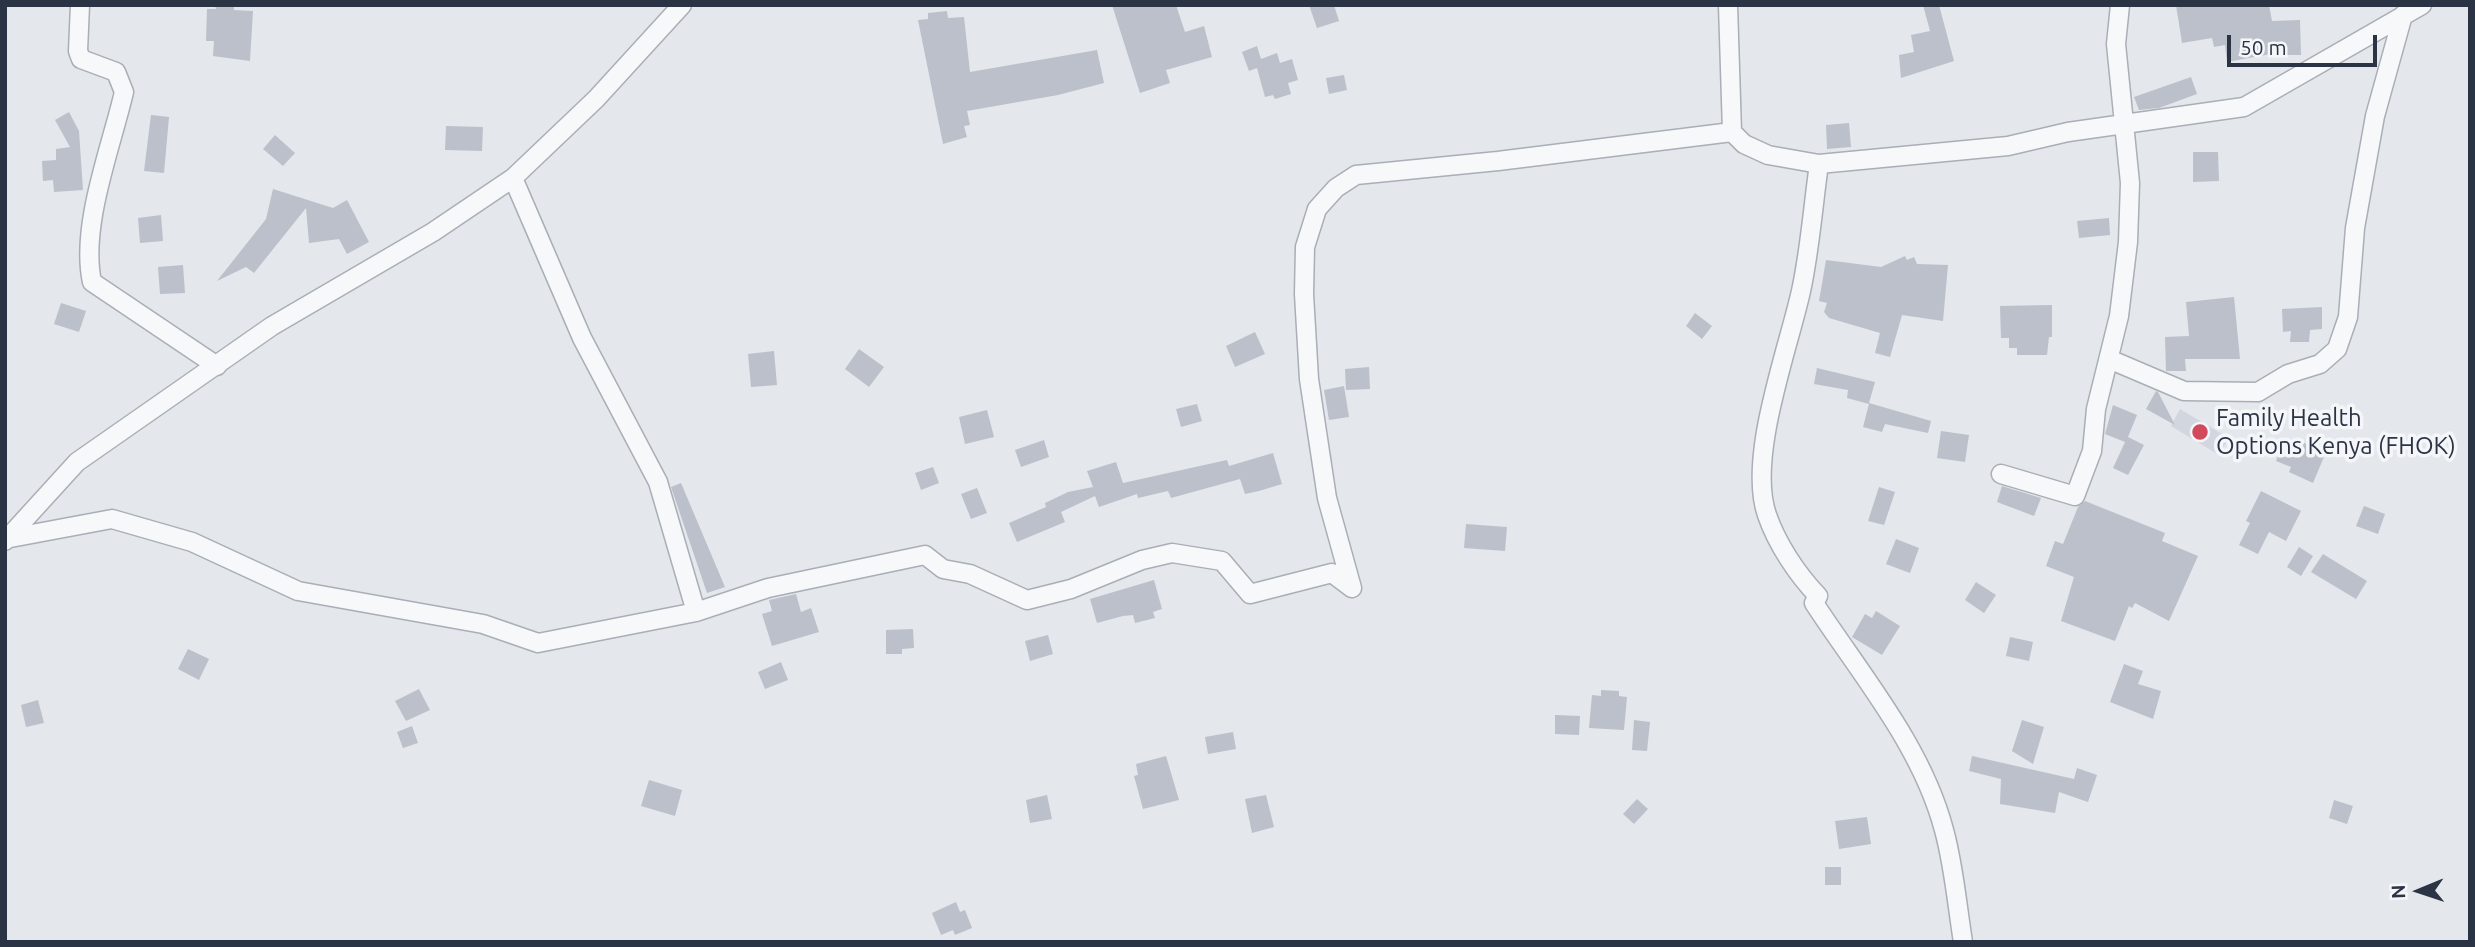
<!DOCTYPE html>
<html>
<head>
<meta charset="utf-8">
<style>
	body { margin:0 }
	#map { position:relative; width:2475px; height:947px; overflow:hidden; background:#e4e7ec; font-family:Ubuntu,sans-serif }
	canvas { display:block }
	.frame { position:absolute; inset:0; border:7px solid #2b3445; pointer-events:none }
	.north { position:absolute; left:2384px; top:856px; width:70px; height:70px; -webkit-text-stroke:5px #f4f6f9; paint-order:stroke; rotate:268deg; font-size:19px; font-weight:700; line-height:28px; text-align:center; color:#2b3445 }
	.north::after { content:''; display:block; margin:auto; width:24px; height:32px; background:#2b3445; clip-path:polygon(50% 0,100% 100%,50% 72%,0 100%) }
	.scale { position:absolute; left:2227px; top:35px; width:150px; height:32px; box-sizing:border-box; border:4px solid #2b3445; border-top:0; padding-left:9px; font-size:21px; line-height:24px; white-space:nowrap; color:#2b3445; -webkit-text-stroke:5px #f4f6f9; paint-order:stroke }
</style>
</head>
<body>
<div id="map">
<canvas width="2475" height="947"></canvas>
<div class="frame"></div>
<div class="north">N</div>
<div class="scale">50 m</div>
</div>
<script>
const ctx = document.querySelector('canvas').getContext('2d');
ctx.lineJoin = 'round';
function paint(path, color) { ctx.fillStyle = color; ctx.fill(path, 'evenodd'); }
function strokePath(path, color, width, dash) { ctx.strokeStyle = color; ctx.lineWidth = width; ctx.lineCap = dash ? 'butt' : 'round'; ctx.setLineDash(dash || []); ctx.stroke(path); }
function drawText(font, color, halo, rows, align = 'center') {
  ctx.font = font + ' Ubuntu,sans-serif'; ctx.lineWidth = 7; ctx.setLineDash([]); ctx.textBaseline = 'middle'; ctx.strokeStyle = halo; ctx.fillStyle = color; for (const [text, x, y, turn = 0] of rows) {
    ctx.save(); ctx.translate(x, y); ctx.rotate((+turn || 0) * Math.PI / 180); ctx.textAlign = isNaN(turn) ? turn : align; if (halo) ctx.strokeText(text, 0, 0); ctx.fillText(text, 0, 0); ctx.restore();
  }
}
paint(new Path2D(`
	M2180,409L2229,438L2219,455L2171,426Z`), '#d2d6de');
paint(new Path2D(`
	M215,5H234V10L253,11L250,61L213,56L214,41H206L207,9H216Z
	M1112,5H1176L1185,32L1204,26L1212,57L1166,70L1170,83L1140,93Z
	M1309,5H1334L1339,21L1317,28Z
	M1923,5H1939L1954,61L1901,78L1899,55L1914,52L1911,35L1930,31Z
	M2176,5H2269L2272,21L2300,20L2301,55H2282V52L2227,62L2225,45L2214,47L2212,38L2182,43Z
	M947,11L948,18L964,17L970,72L1097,50L1104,83L1058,95L967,111L970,125L964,126L967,137L943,144L918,20L928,19V13Z
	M1257,46L1261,59L1277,53L1280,63L1292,59L1298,80L1288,83L1291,94L1275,99L1273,95L1265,97L1257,68L1249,71L1242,52Z
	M1344,75L1347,90L1329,94L1326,78Z
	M2191,77L2197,94L2159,108L2139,110L2134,97Z
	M69,112L79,131L83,190L54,192L53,180L43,181L42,161L56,160V149L70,147L55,120Z
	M151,115L169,117L164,173L144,171Z
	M1849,123L1851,147L1827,149L1826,125Z
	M446,126L483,127L482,151L445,150Z
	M275,135L295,153L283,166L263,149Z
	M2193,152H2218L2219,181L2193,182Z
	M273,189L333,208L347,200L369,242L347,254L339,239L309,243L306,208L254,273L246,267L217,281L266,219Z
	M161,215L163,241L140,243L138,218Z
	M2109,218L2110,235L2079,238L2077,221Z
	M1905,256L1907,260L1914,257L1917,264L1948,265L1943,321L1902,315L1890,357L1875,353L1880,333L1829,318L1824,312L1827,303L1819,301L1826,260L1881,267Z
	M183,265L185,293L160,294L158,267Z
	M2234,297L2240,359H2185L2186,371H2166L2165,337L2189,336L2186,302Z
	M61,303L86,311L79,332L54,324Z
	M2052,305V337H2049L2047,355H2017V348H2009V338H2001L2000,306Z
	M2322,307V329L2310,330L2309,342H2290L2291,331L2283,332L2282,309Z
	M1695,313L1712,326L1702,339L1686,326Z
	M1255,332L1265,354L1235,367L1226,346Z
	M859,349L884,367L869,387L845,369Z
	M774,351L777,385L751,387L748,354Z
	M1369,367L1370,389L1346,390L1345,369Z
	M1817,368L1875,382L1869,403L1931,421L1928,433L1885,424L1882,432L1863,427L1869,404L1847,398L1848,390L1814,384Z
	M1344,386L1349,417L1329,420L1324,390Z
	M2156,391L2158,392L2175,425L2146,409Z
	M1197,404L1202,421L1181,427L1176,409Z
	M2113,405L2137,415L2128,437L2144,445L2128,475L2113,468L2125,442L2105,434Z
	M987,410L994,437L965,444L959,417Z
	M1941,431L1969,435L1965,462L1937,458Z
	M1044,440L1049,457L1021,467L1015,450Z
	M2302,442L2326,452L2313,483L2289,472L2291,467L2276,461L2282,444L2299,450Z
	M1273,453L1282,484L1259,491L1245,494L1240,479L1171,498L1168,491L1138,498L1137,494L1099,507L1095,496L1061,512L1065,522L1017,542L1009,523L1046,507L1045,503L1068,492L1093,487L1087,471L1116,462L1123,483L1227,460L1229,466Z
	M933,467L939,483L921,490L915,473Z
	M681,483L725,587L707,593L671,487Z
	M2002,486L2041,498L2034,516L1997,502Z
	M1879,487L1895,492L1884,525L1868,521Z
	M977,488L987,513L971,519L961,494Z
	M2261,491L2301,511L2286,541L2269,532L2258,554L2239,545L2250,523L2246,521Z
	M2085,501L2165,533L2162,541L2198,556L2169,621L2135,603L2132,608L2129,606L2115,641L2061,621L2074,577L2046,566L2055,541L2063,544L2078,507Z
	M2364,506L2385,514L2378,534L2356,526Z
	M1466,524L1507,527L1505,551L1464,548Z
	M1896,539L1919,548L1910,573L1886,564Z
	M2299,547L2313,556L2301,576L2287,567Z
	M2323,554L2367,581L2356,599L2311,572Z
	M1154,580L1162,609L1153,612L1155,618L1135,623L1133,615L1123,616L1097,623L1090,599Z
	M1976,582L1996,595L1984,613L1965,600Z
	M796,594L801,612L811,608L819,632L772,646L762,614L772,611L769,600Z
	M1876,611L1900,626L1882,655L1852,637L1865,614L1872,618Z
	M913,629L914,648L902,649V654H886V630Z
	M1048,635L1053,654L1030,661L1025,641Z
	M2010,637L2033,642L2029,661L2006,656Z
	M188,649L209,659L199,680L178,669Z
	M781,662L788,680L765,689L758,672Z
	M2124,664L2143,671L2138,684L2161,691L2153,719L2110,702Z
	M419,689L430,710L406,721L395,701Z
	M1601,690L1619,691V696L1627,697L1624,730L1589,728L1592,695L1601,696Z
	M38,700L44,723L26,727L21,705Z
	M1555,715L1580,716L1579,735L1555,734Z
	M1634,720L1650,722L1647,751L1632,750Z
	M2022,720L2044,727L2033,764L2012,751Z
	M412,726L418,743L403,748L397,732Z
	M1233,732L1236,749L1208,754L1205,737Z
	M1166,756L1179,800L1143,809L1134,776L1138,775L1136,764Z
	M1972,756L2074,779L2077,768L2097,775L2088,802L2059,792L2055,813L2000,804L2001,779L1969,771Z
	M649,780L682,790L675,816L641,806Z
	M1047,795L1052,819L1030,823L1026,800Z
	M1266,795L1274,827L1252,833L1245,799Z
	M1637,799L1648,809L1634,824L1623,814Z
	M2334,800L2353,806L2347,824L2329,818Z
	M1867,817L1871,844L1839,849L1835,821Z
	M1825,867H1841V885H1825Z
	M956,902L960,912L965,910L972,928L955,935L953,930L941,935L932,913Z`), '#bbc0ca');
const minor = new Path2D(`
	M80,5L78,51L81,59L116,72L124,92C111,148 80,226 92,282L217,366
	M1728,5L1732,132L1744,144L1768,155L1819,164L2008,146L2068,132L2244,107L2422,5
	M1819,164C1813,206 1810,250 1801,291C1788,350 1747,458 1767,515C1777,544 1797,574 1818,596L1814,603C1861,675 1922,746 1944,830C1954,866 1957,905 1963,942
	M513,178L582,338L658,482L696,612
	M2109,359L2184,391L2258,392L2288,374L2320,364L2337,349L2348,317L2355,228L2375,116L2403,15
	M2001,474L2075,496L2092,451L2096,409L2119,316L2128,242L2130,183L2116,44L2120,5
	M5,539L112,519L192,542L298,591L483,624L538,643L696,612L768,588L925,555L943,569L970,574L1027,600L1071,589L1142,560L1172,553L1222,561L1250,594L1332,573L1352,588
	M5,541L77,462L272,326L433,232L513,178L596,99L682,5
	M1352,588L1327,498L1309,379L1304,294L1305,247L1317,209L1336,188L1356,175L1498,161L1732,132`);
strokePath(minor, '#a9aeb7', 21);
strokePath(minor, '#f7f8fa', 18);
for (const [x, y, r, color] of [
	[2200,432,9,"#d1495b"]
]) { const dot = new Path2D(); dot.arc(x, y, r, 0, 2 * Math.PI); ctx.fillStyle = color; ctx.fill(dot); strokePath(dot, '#f4f6f9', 2.5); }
drawText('24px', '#2b3445', '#f4f6f9', [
	["Family Health",2216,418],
	["Options Kenya (FHOK)",2216,446]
], 'left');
</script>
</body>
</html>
